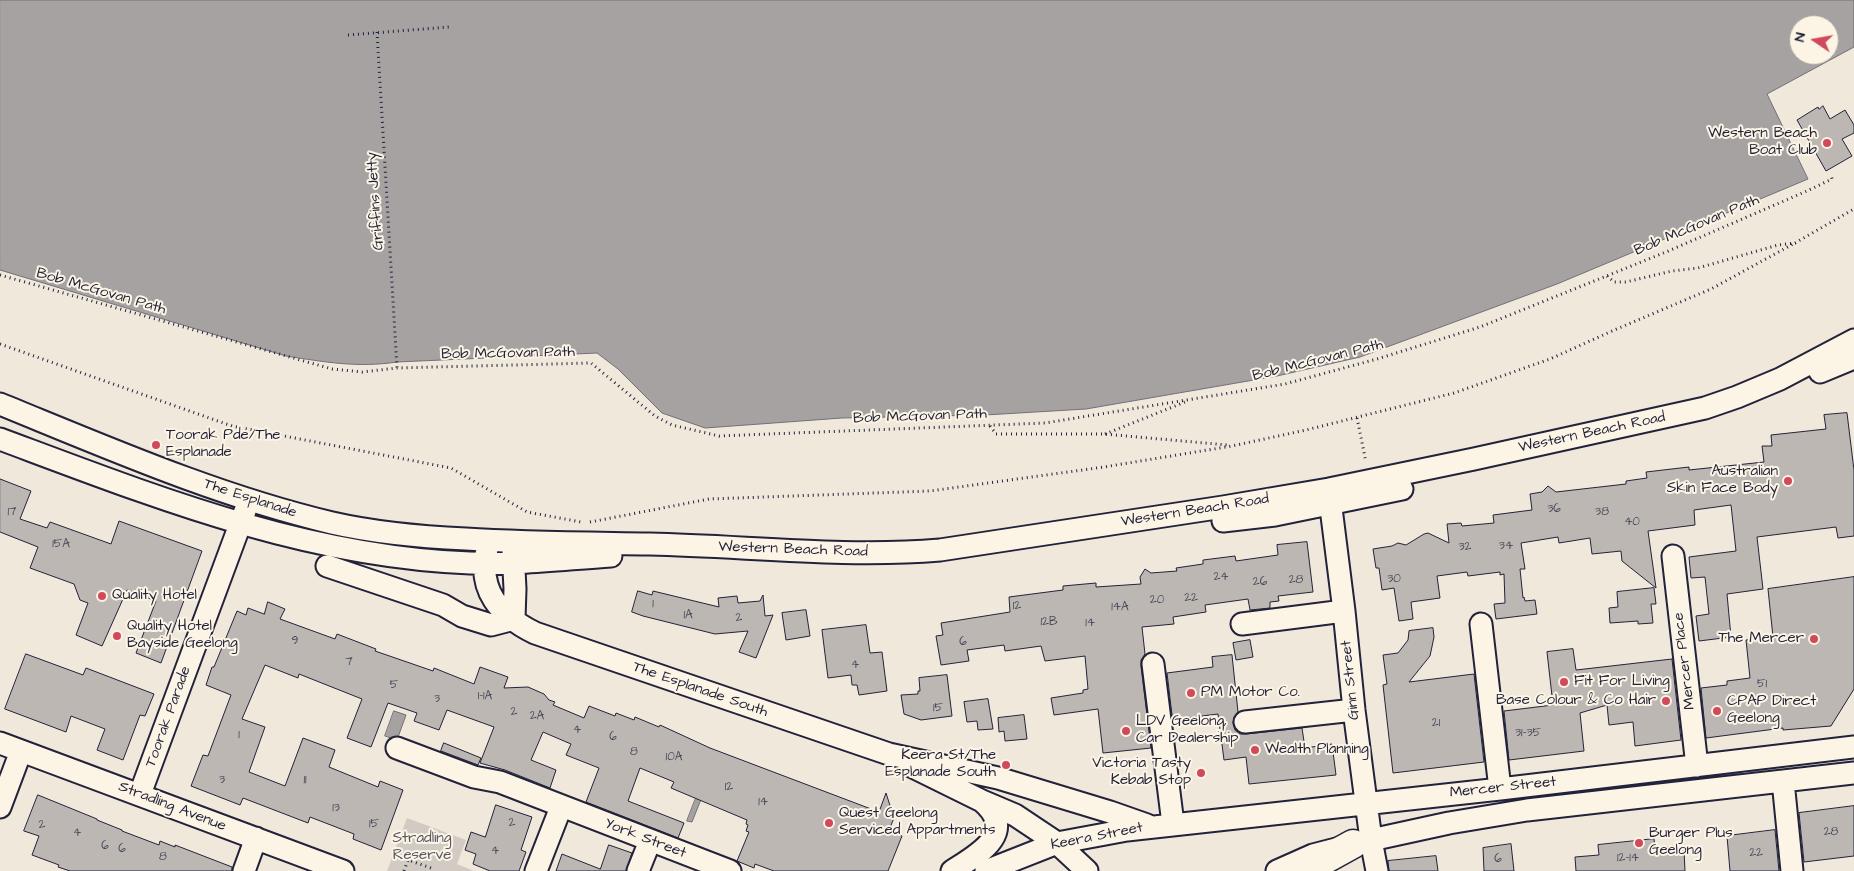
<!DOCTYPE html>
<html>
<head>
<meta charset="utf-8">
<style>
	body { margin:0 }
	#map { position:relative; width:1854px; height:871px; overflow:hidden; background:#efe8db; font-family:"Architects Daughter",sans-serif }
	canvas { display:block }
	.north { position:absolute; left:1789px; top:15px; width:50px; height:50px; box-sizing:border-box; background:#fcf5e5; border:1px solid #a5a1a1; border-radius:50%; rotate:282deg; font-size:14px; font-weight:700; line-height:20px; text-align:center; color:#22223b }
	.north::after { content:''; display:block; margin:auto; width:18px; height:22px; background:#d1495b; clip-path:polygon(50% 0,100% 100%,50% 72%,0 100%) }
</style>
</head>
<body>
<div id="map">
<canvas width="1854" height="871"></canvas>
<div class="north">N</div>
</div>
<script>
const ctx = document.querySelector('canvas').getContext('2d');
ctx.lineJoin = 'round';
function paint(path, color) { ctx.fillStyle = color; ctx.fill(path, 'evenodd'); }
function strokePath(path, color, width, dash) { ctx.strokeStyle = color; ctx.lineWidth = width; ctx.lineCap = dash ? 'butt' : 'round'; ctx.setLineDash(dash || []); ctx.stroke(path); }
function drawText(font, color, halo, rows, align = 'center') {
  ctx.font = font + ' "Architects Daughter",sans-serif'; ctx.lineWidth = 4; ctx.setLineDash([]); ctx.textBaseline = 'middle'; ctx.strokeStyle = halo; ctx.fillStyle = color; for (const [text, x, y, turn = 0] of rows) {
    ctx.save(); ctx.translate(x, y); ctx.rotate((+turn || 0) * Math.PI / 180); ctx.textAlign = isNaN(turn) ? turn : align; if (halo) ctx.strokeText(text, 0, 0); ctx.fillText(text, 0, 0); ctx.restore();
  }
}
paint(new Path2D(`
	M407,818L466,840L457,864L474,871H387Z`), '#d1cbc3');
const water = new Path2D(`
	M0,0H1854V47L1767,94L1808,179L1557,284L1360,357L1277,376L1086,409L985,415L842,418L705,428L662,413L618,369L597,353L397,362C357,368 325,362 286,356L0,270ZM1799,25H1829V55H1799Z
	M394,711L406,715L397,740L385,736Z
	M712,757L717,759L692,822L687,821Z`);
paint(water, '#a6a2a2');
strokePath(water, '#716f79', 1);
const building = new Path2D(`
	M1823,106L1830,119L1845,110L1854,125V133L1842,139L1852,156L1826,171L1797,120L1818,107L1819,109Z
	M1847,413L1854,470V536L1838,538L1836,527L1757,537L1763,589L1727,594L1731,637L1699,641L1696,616L1709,614L1705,577L1691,578L1689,557L1736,551L1731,505L1694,510L1695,525L1648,531L1656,588L1622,561L1621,551L1592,554L1590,538L1559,543L1558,537L1521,543L1525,569H1520L1523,598L1524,597L1525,601L1535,600L1537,614L1496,619L1494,604L1505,603L1504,574L1500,575V572L1468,576L1467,572L1437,576L1440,598L1411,602L1413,619L1399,621L1394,588L1382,590L1379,568H1376L1373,549L1392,546L1398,543L1406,545L1424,534L1428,533L1449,543L1447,524L1461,523L1462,526L1494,523L1493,515L1532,510L1530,494L1542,492L1548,486L1556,492L1626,484V481L1647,478L1646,472L1689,467V470L1764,462L1762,446H1772L1771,435L1826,429L1824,415Z
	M0,479L31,491L20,519L47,528L50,522L111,544L119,521L202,551L161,663L136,653L156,601L127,590L102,646L76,635L88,603L80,600L74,584L30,568L38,547L0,532Z
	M1307,542L1313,592L1278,596L1279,601L1270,602V608L1250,610L1248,599L1205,605L1206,612L1173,617L1174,624L1142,627L1145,654L1141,660V666L1151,748L1103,753L1098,709L1054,715L1051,698L1083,693V690L1088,689L1085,656L1045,661L1041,646L1005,651L1004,645L967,650L969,661L941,665L936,636L943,635L941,623L1010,612L1009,597L1063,590V586L1096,583V587L1141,584L1140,577L1145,569L1151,573L1177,571L1176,568L1203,564V560L1235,556L1236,561L1278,555L1277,545Z
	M1854,577V689L1831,726L1783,730V728L1706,738L1701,688L1727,685V681L1750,678L1746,640L1773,637L1768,589Z
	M1654,588L1656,604H1651L1653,623L1638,624V621L1610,623L1609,608L1618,607L1617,592Z
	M638,591L652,595L653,591L719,607L718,598L737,596L738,603L760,601L763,595L765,616L773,615L756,658L739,652L748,631L715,634L643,616L632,612Z
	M268,602L285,609L280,619L335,639L337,634L376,649L375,651L433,671L434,668L474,684L480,667L508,677L504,688L528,687L544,694L549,700L555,702L553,705L584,718L589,706L615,716L616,713L634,720L635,717L659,727L660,725L710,748L879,812L886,793L894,818L889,830L902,836L888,871H774L755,864L754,868L737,861L749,832L746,831L748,825L746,824L747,820L671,788L674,782L640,768L628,801L684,823L678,838L586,802L599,768L566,755L571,744L543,732L531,760L556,770L550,788L505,770L480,763L494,727L447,710L439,730L414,721L417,713L388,703L371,747L347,738L362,699L299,674L298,678L265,665L242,719L265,727L249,772L285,786L303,738L335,750L329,767L378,787L380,781L403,790L381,850L353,839L354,834L310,817L308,823L243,798L240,805L191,786L203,755L208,756L231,695L206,685L212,667H214L237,611L246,615L248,608L264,614Z
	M806,610L810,636L786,640L782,613Z
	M866,625L870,653L882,652L887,691L859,695L857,685H852L851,675L828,678L822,630Z
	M1433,628L1434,637L1430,656L1409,682L1474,674L1484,762L1393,773L1383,685L1387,684L1383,655L1398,653L1408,640L1409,631Z
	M1250,640L1253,657L1236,660L1233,643Z
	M1573,649L1576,670L1672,659L1681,740L1635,746L1633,722L1609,725L1607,705L1580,713L1584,751L1509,760L1504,711L1553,705L1547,652Z
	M26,654L83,675L86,668L154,694L145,716L140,715L123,760L97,750L105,729L71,716L66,732L5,709Z
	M1232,655L1238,712L1234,717L1233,723L1235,730L1240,734H1246L1302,728L1305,748L1332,744L1336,775L1249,784L1246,757L1224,760L1218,714L1178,719L1172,715L1167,673L1213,667L1212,657Z
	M947,675L952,716L921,720L904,714L901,695L918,694V691H920L919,678Z
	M988,699L993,729L978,730L977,721L967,722L964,702Z
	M1024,715L1027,739L1005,741L1004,731L999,732L998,718Z
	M444,743L481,758L478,765L441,751Z
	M38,795L97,819V820L122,830V831L159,845L160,841L175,847V845L232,867V871H70L58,867L59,865L32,855L39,836L24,831Z
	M496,805L532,817L521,850L526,852L519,871H490L473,864L476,854L465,850L471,832L485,837Z
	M1854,806V856L1804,862L1799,813Z
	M1775,830L1779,871H1730L1727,836Z
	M1654,839L1655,848L1677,846L1684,850L1685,871H1576L1575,857L1599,855L1598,845Z
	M1511,844L1514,871H1484L1483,848Z
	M609,845L632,853L626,871H556L562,854L600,869Z
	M1436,856L1438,871H1389L1388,861Z`);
paint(building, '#bcb7b3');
strokePath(building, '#22223b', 1);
const minor = new Path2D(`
	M1820,372L1854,358
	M0,404C108,448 218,496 332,523C376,533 421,537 466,539C527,543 589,543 650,544C746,546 843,558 940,550L1223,507L1329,489L1474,459L1705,408L1737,397L1780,379L1854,340
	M0,439C153,496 305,557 470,563C517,565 564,559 611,556
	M1329,492L1344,611L1354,710L1371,840L1377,871
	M1223,521L1275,515L1402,489
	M487,549C477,590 500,616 535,633L889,754L998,778L1110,812L1147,825
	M513,550L515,589L514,619
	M1673,556L1697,766
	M327,566L443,605L462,616L491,625L514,619
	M1242,624L1344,611
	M1481,624L1500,789
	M1153,664L1173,824
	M1245,722L1354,710
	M0,743L343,871
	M397,748L474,777L500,782L730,871
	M909,765L982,801L1015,815L1057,843L1087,871
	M1783,781L1792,871
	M140,794L245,511
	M0,807L21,751
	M244,871L256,838
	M536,871L561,807
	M638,871L650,841
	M952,871C977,855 1019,833 982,801
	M986,871L1057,843L1127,830L1500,789L1854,747
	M1277,871L1313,855L1371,840L1449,823L1527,810L1854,773`);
const highway = new Path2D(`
	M1304,871L1353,844`);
strokePath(minor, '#22223b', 25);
strokePath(highway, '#22223b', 31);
strokePath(new Path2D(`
	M377,32L397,368
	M348,35L449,27
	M0,275L332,369L362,372L397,368L591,363L655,416L672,425L719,436L1045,423L1285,384L1377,359L1480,327L1666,252L1807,191L1832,179L1831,174
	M1607,276L1614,282H1626L1672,271L1698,268L1778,245L1795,243L1854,209
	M0,344L232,426L451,468L527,512L581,522
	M1357,418L1366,462
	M990,426L996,434H1104L1227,445
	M1105,434L1185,402
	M590,522L709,499L930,491L1104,467L1232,446L1306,430L1454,393L1550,359L1612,331L1711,289L1795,243
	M404,871L408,860L431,868L433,871`), '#22223b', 3, [1, 4]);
strokePath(minor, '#fcf5e5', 21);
strokePath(highway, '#fcf5e5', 28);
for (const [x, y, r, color] of [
	[1827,143,5,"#d1495b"],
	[156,445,5,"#d1495b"],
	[1788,481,5,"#d1495b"],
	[102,596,5,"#d1495b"],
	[117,636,5,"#d1495b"],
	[1814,639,5,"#d1495b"],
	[1564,682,5,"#d1495b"],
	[1191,693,5,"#d1495b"],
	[1666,701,5,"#d1495b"],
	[1717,711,5,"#d1495b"],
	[1126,731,5,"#d1495b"],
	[1255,750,5,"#d1495b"],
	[1006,765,5,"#d1495b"],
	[1201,773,5,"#d1495b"],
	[829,823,5,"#d1495b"],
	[1639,843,5,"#d1495b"]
]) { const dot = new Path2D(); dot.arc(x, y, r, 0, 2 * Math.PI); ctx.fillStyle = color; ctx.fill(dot); strokePath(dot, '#fcf5e5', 2); }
drawText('12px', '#484759', null, [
	["36",1554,509],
	["17",12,512],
	["38",1602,512],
	["40",1632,522],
	["15A",61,544],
	["34",1506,546],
	["32",1465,547],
	["24",1221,577],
	["30",1394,579],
	["28",1296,580],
	["26",1260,582],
	["22",1191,598],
	["20",1157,600],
	["1",653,604],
	["12",1017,606],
	["14A",1120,607],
	["1A",688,615],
	["2",739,618],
	["12B",1049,622],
	["14",1090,623],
	["9",295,641],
	["6",963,642],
	["7",349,662],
	["4",855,665],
	["51",1762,684],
	["5",394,685],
	["1-1A",485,696],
	["3",437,699],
	["15",938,708],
	["2",514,712],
	["2A",537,716],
	["21",1436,723],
	["4",577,730],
	["31-35",1528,733],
	["1",239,735],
	["6",613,737],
	["8",634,752],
	["10A",674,757],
	["3",222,780],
	["11",305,780],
	["12",729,787],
	["14",763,802],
	["13",336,808],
	["2",512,823],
	["15",374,824],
	["2",42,825],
	["28",1831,832],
	["4",77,833],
	["6",105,846],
	["6",122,849],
	["4",495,851],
	["22",1756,853],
	["8",163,857],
	["12-14",1628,858],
	["6",1498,859]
]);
drawText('15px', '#22223b', '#fcf5e5', [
	["Western Beach",1817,134,"right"],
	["Boat Club",1817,151,"right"],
	["Toorak Pde/The",166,436],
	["Esplanade",166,453],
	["Australian",1778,472,"right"],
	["Skin Face Body",1778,489,"right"],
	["Quality Hotel",112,596],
	["Quality Hotel",127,627],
	["Bayside Geelong",127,644],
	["The Mercer",1804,639,"right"],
	["Fit For Living",1574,682],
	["PM Motor Co.",1201,693],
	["Base Colour & Co Hair",1656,701,"right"],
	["CPAP Direct",1727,702],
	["Geelong",1727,719],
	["LDV Geelong,",1136,722],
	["Car Dealership",1136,739],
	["Wealth Planning",1265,750],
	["Keera St/The",996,756,"right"],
	["Esplanade South",996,773,"right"],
	["Victoria Tasty",1191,764,"right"],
	["Kebab Stop",1191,781,"right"],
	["Quest Geelong",839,814],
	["Serviced Appartments",839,831],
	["Burger Plus",1649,834],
	["Geelong",1649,851]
], 'left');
drawText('15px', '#22223b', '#fcf5e5', [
	["Griffins Jetty",376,201,-94],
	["Bob McGovan Path",1697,226,-23],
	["Bob McGovan Path",101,292,16],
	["Bob McGovan Path",508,354,-1],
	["Bob McGovan Path",1318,361,-14],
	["Bob McGovan Path",920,417,-2],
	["Western Beach Road",1592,433,-12],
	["The Esplanade",250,499,18],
	["Western Beach Road",1195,511,-9],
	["Western Beach Road",793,550,2],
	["Mercer Place",1685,661,-97],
	["Ginn Street",1351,680,-96],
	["The Esplanade South",700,690,19],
	["Toorak Parade",169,717,-70],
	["Mercer Street",1503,788,-6],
	["Stradling Avenue",172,807,21],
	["Keera Street",1097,837,-11],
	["York Street",645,839,21]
]);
drawText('15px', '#575564', '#fcf5e5', [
	["Stradling",422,839],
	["Reserve",422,856]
]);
</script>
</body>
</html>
